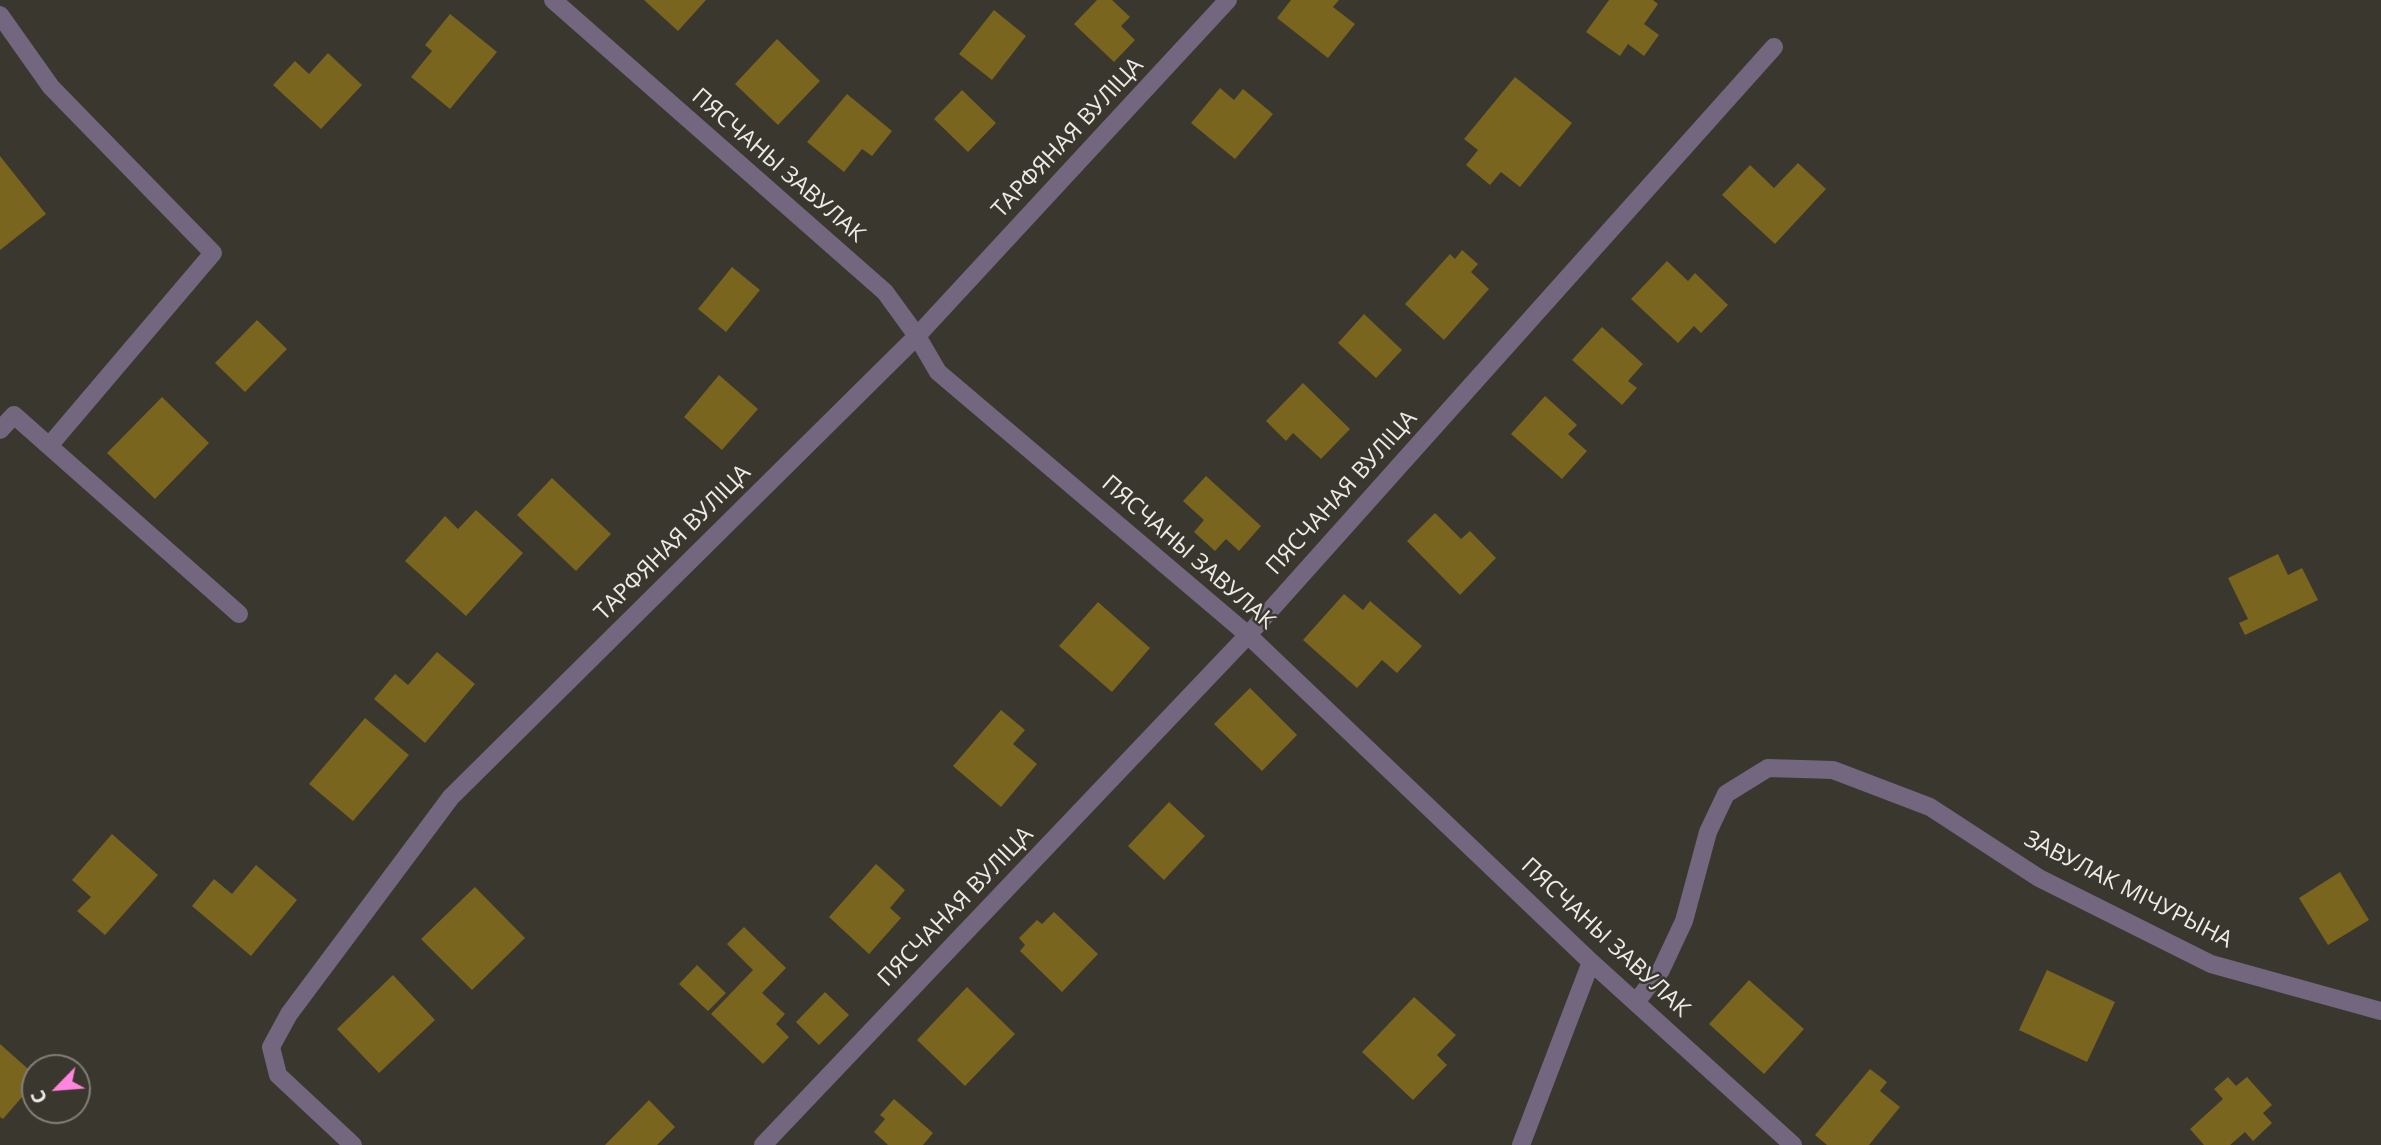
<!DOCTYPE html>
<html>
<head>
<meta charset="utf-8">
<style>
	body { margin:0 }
	#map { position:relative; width:2381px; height:1145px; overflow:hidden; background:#3a372f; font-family:"Open Sans",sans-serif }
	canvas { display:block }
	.north { position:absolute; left:21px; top:1054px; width:70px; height:70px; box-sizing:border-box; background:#3a372f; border:2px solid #827f78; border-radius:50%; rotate:245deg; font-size:19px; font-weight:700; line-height:28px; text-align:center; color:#edebe6 }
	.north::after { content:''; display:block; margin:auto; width:24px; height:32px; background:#ff85de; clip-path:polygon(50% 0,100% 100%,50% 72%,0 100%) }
</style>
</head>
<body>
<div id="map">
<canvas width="2381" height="1145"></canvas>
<div class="north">С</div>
</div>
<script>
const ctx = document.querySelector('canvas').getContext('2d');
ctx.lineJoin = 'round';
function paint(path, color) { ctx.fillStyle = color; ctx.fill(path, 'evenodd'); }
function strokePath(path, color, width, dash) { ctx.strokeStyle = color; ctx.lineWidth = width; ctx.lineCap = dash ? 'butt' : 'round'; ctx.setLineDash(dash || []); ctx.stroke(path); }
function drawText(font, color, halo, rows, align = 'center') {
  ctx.font = font + ' "Open Sans",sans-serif'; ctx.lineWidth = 5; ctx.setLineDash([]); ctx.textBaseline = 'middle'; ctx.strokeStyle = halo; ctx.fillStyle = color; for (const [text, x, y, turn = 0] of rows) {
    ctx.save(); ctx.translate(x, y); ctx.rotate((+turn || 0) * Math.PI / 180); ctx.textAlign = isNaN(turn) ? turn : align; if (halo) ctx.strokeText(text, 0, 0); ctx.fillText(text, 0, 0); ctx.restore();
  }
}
paint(new Path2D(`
	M644,0H706L678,31Z
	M1097,0H1112L1130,17L1121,26L1135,40L1114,62L1074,24Z
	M1291,0H1339L1333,7L1355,24L1328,58L1277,18Z
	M1609,0H1653L1658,4L1644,24L1659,35L1644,56L1628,44L1620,56L1586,32Z
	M994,10L1026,36L992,80L959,54Z
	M450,14L497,52L450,109L411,77L432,51L425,45Z
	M777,39L820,81L778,125L735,84Z
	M328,53L362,85L321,129L273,85L295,61L309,74Z
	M1515,77L1572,123L1520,187L1501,172L1490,185L1466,165L1478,150L1464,139Z
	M1220,88L1234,100L1243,89L1273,114L1235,159L1191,123Z
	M962,90L996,123L968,152L934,119Z
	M847,94L892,131L872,156L862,149L844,172L807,142Z
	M0,156L46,214L0,250Z
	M1798,163L1826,189L1775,244L1722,195L1750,165L1774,188Z
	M1462,250L1478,264L1471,272L1489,289L1444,340L1405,304L1450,254L1455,259Z
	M1667,261L1688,281L1695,273L1728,305L1701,333L1694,326L1678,343L1631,299Z
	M732,267L760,290L726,332L698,309Z
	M1364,314L1402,350L1376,378L1338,343Z
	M257,320L287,349L245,392L215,363Z
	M1602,327L1643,364L1628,381L1637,388L1622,405L1572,360Z
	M719,375L758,409L722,450L684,417Z
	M1303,383L1350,429L1321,459L1293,433L1286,441L1266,421Z
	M1545,396L1577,425L1568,434L1587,451L1562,479L1511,434Z
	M162,397L209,443L155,499L107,453Z
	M1206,476L1261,526L1239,551L1226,539L1215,551L1194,532L1204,520L1183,501Z
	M552,478L611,534L576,571L517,515Z
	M476,510L523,553L466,616L405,561L445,516L458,529Z
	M1435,513L1461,539L1470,531L1496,558L1460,595L1407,541Z
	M2278,554L2288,575L2302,568L2318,600L2245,635L2239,623L2248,619L2228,578Z
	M1344,594L1363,610L1370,601L1422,646L1397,673L1382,660L1357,688L1303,640Z
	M1098,602L1150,648L1112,692L1059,646Z
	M437,652L475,684L425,743L374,699L395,674L408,685Z
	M1250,688L1297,735L1262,771L1214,724Z
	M1001,710L1025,730L1013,744L1037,764L1001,807L953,766Z
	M365,718L409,755L353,821L309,784Z
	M1169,802L1205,836L1164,880L1128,846Z
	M112,834L158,875L105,935L77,911L91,897L72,880Z
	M876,864L905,890L890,908L901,918L869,954L829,917Z
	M256,865L297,900L251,956L192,906L214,879L232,894Z
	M2340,872L2369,920L2328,945L2299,898Z
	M475,887L525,938L472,990L421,939Z
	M1054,912L1098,954L1062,992L1020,951L1025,945L1019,938L1037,920L1042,924Z
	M744,927L786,968L762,993L785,1014L776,1024L789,1037L763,1064L711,1014L753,970L727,944Z
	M697,965L726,993L708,1011L679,984Z
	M2047,970L2115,1002L2087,1062L2019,1030Z
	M393,975L435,1020L379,1073L337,1029Z
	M1749,980L1804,1029L1764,1074L1709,1024Z
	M967,987L1015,1034L965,1086L917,1040Z
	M825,992L849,1015L819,1045L796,1022Z
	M1414,997L1456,1035L1437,1055L1447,1065L1413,1100L1362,1052Z
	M0,1044L35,1075V1082L3,1119L0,1117Z
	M1870,1069L1887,1082L1880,1091L1900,1107L1869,1145H1827L1815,1135Z
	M2228,1077L2236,1086L2247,1077L2272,1105L2263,1113L2272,1123L2253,1141L2245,1132L2230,1145H2204L2190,1129L2223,1099L2214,1089Z
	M894,1099L933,1133L923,1145H888L874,1132L885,1119L880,1115Z
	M649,1100L675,1127L657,1145H605Z`), '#79651e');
strokePath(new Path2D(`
	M0,15L51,87L213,253L49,446L14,415L0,430
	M49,446L239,614`), '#736780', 18);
strokePath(new Path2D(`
	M553,0L885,292L917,336L938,372L1248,635L1591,962L1793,1145
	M1636,1002L1661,970L1684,921L1708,832L1726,794L1768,768L1833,770L1930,807L2039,878L2211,964L2381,1011
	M353,1145L278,1075L271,1047L289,1014L451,797L917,336L1228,0
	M763,1145L1248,635L1774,47
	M1521,1145L1591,962`), '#736780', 18);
drawText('23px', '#edebe6', '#3a372f', [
	["ТАРФЯНАЯ ВУЛІЦА",1068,138,-47],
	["ПЯСЧАНЫ ЗАВУЛАК",778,166,41],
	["ПЯСЧАНАЯ ВУЛІЦА",1342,493,-48],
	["ТАРФЯНАЯ ВУЛІЦА",673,543,-45],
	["ПЯСЧАНЫ ЗАВУЛАК",1188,553,41],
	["ЗАВУЛАК МІЧУРЫНА",2128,890,27],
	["ПЯСЧАНАЯ ВУЛІЦА",956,907,-46],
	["ПЯСЧАНЫ ЗАВУЛАК",1605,938,43]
]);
</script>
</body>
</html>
